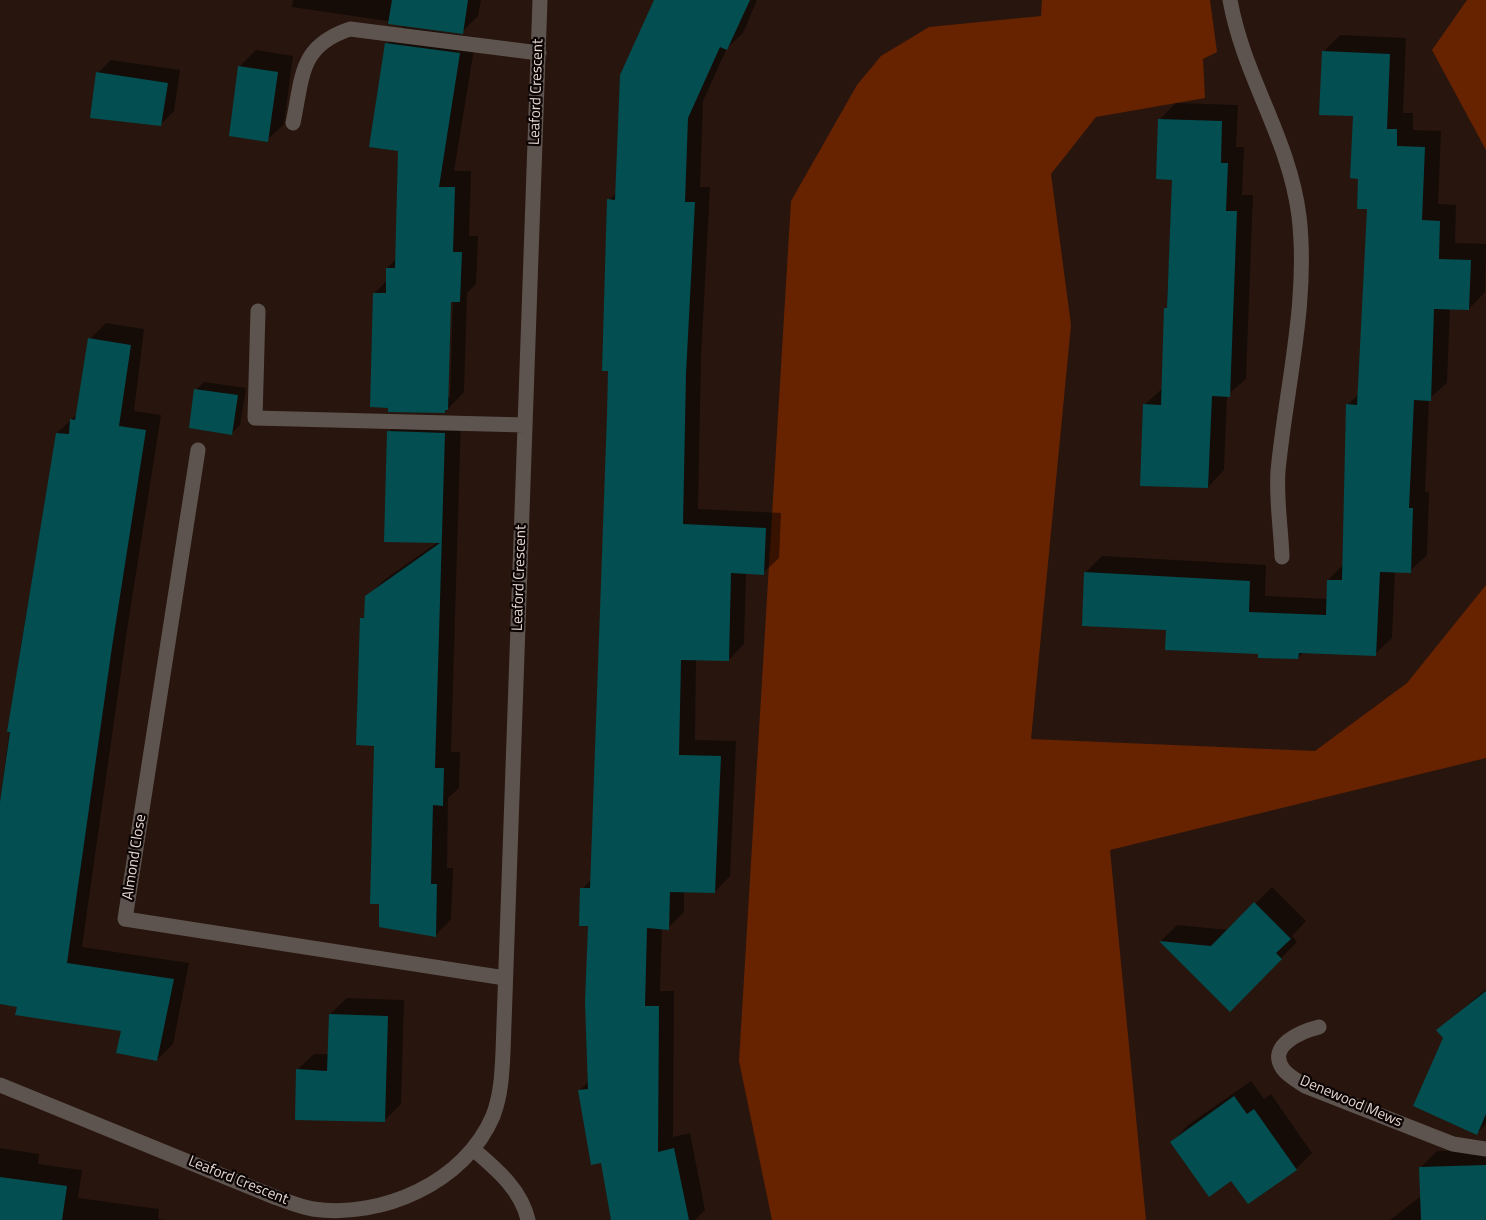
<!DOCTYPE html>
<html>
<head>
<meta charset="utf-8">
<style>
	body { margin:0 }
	canvas { display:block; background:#28150e }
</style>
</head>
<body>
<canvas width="1486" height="1220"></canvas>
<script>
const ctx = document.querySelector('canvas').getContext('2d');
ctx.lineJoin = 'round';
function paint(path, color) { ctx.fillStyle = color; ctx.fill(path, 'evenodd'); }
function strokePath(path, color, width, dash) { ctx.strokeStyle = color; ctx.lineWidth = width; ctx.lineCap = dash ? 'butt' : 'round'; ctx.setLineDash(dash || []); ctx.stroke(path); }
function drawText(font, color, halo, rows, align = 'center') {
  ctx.font = font + ' "Titillium Web",sans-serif'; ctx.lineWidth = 4.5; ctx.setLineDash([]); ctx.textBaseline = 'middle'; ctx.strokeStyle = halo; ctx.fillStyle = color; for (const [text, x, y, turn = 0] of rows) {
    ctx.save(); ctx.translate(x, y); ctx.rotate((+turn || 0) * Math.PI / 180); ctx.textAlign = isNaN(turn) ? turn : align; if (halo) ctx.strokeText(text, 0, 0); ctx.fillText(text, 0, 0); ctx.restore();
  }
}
paint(new Path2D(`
	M1042,0H1210L1217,52L1203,59L1205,98L1096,117L1051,174L1071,325L1031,739L1315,751L1407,683L1486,585V758L1110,850L1146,1220H772L739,1061L791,201L857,85L881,56L929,27L1041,16Z
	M1467,0H1486V150L1432,50Z`), '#672200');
paint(new Path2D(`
	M293,0H481L478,16L462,32L292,7Z
	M656,0H757L743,33L727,48L703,101L700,187H710L701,358L698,509L781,513L779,558L763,573H746L744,644L729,660L696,659L695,740L736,741L730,876L715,892L684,891V912L668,928H662L660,991H674L673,1137L690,1133L705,1210L695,1220H613L602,1161L580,1090L589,1081L590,925L582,889L592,879L609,415V200L617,192Z
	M403,27L476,37L454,171H471L469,236H478L476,284L467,293L464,392L445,412L374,294L387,280V268L396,259L399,150L387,44ZM450,294H453L450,397H447Z
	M1340,35L1406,38L1403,113H1413V130L1441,131L1438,204L1456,205L1455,243L1486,244L1485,292L1469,309L1450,308L1447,383L1429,399L1425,492H1429L1427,555L1410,571H1395L1392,638L1375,654L1304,652L1298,658L1260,653L1168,628L1086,572L1102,556L1266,565L1265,596L1328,599V580L1343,565L1347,405L1360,393L1369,208L1360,177L1355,115L1323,52Z
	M256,50L293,56L284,124L267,140L240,66Z
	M111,60L180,70L174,111L161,124L98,73Z
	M1176,103L1238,105L1236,147H1244L1242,195H1253L1246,379L1227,395L1224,470L1208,487L1144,405L1163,388L1173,178L1160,119Z
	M106,323L144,329L134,411L161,415L127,630L82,947L189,963L173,1044L157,1060L123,1029L0,1003V802L21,645L57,433L77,414L90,339Z
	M204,382L246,388L240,425L232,433L196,390Z
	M405,415L461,417L451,752H460L459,788L448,798L447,868H453L451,919L435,936L375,744L362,619L366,614L367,597L384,580L438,542L389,432Z
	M1272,887L1306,921L1292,936L1297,942L1230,1010L1161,941L1177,925L1229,930Z
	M1486,989V1124L1477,1133L1445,1037L1438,1030Z
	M347,998L404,1000L401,1104L384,1121L297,1070L314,1054H329L330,1014Z
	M1251,1081L1264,1099L1271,1094L1312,1153L1296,1169L1232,1179L1172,1142L1188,1125Z
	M0,1148L39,1154L38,1164L82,1170L78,1198L159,1209L158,1219L165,1220H0Z
	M1486,1150V1220H1390L1421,1196V1167L1437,1151Z`), '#0007');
paint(new Path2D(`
	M392,0H468L463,34L388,24Z
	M654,0H750L727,50L720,47L688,118L685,202H695L686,374L683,524L766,528L764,575L731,573L729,661L681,660L679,755L721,756L715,893L670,892L669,930L647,928L645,1006H659L658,1152L674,1148L689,1220H611L601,1163L591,1165L578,1090L588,1089L585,1002L588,926H579L580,888H590L607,415L608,371H602L607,199L615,200L620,75Z
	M385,43L460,53L439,187H455L453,252H462L460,302H451L448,410H445V413L388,412V408L370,407L373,293H386V268H395L398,151L369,147Z
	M1322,51L1390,54L1387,129H1397V146L1425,147L1422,220L1440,221L1439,259L1471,260L1469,310L1434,309L1431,401L1414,400L1409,508H1413L1411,573L1380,572L1376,656L1299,653L1298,659L1258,658V654L1165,650L1166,630L1082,626L1084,572L1250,581L1249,612L1326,615L1327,580H1342L1346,404L1357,405L1367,209H1357L1358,179L1350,178L1353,116L1319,115Z
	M238,66L278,72L268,142L229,136Z
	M96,72L168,83L161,126L90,118Z
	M1158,119L1222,121L1221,163H1228L1226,211H1237L1230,397L1212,396L1208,488L1140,486L1143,404L1161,405L1164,308H1167L1172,180L1156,179Z
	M88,338L131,345L119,426L146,430L112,647L67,963L174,979L157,1061L116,1053L121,1031L15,1015L17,1007L0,1004V802L10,732H7L56,433L69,434L70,419L75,420Z
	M194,389L238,395L232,435L189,428Z
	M387,431L445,433L435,768H444L443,806L433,805L431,884H437L436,937L379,927V904H370L374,746L356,745L360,618H364L365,596L440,543L384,542Z
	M1254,902L1291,939L1276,953L1282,959L1230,1012L1159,941L1211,946Z
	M1486,991V1114L1477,1135L1413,1106L1443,1038L1436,1030Z
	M329,1014L388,1016L385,1122L295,1120L296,1069L327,1071Z
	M1234,1096L1247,1114L1254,1109L1297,1170L1248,1204L1231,1181L1209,1197L1170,1142Z
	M1486,1165V1220H1421L1419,1167Z
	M0,1177L67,1186L62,1220H0Z`), '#024e50');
strokePath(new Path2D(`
	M1230,0C1244,78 1289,137 1299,216C1309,301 1286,387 1278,471C1276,499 1281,529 1282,557
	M293,123C303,76 299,46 350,29L539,53
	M258,311L255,418L525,425
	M198,450L125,919L505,978
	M1319,1027C1303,1031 1266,1045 1283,1069C1288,1076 1298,1081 1305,1086L1453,1144L1486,1149
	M0,1085L277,1198C289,1202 301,1207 313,1209C382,1219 465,1182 493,1116C501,1095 502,1074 503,1052L540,0
	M473,1149C496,1169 521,1189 528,1220`), '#5e544f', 15);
drawText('15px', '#e4d6d0', '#0b0403', [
	["Leaford Crescent",537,92,-88],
	["Leaford Crescent",520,578,-88],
	["Almond Close",135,857,-81],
	["Denewood Mews",1351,1102,23],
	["Leaford Crescent",238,1181,22]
]);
</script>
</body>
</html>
